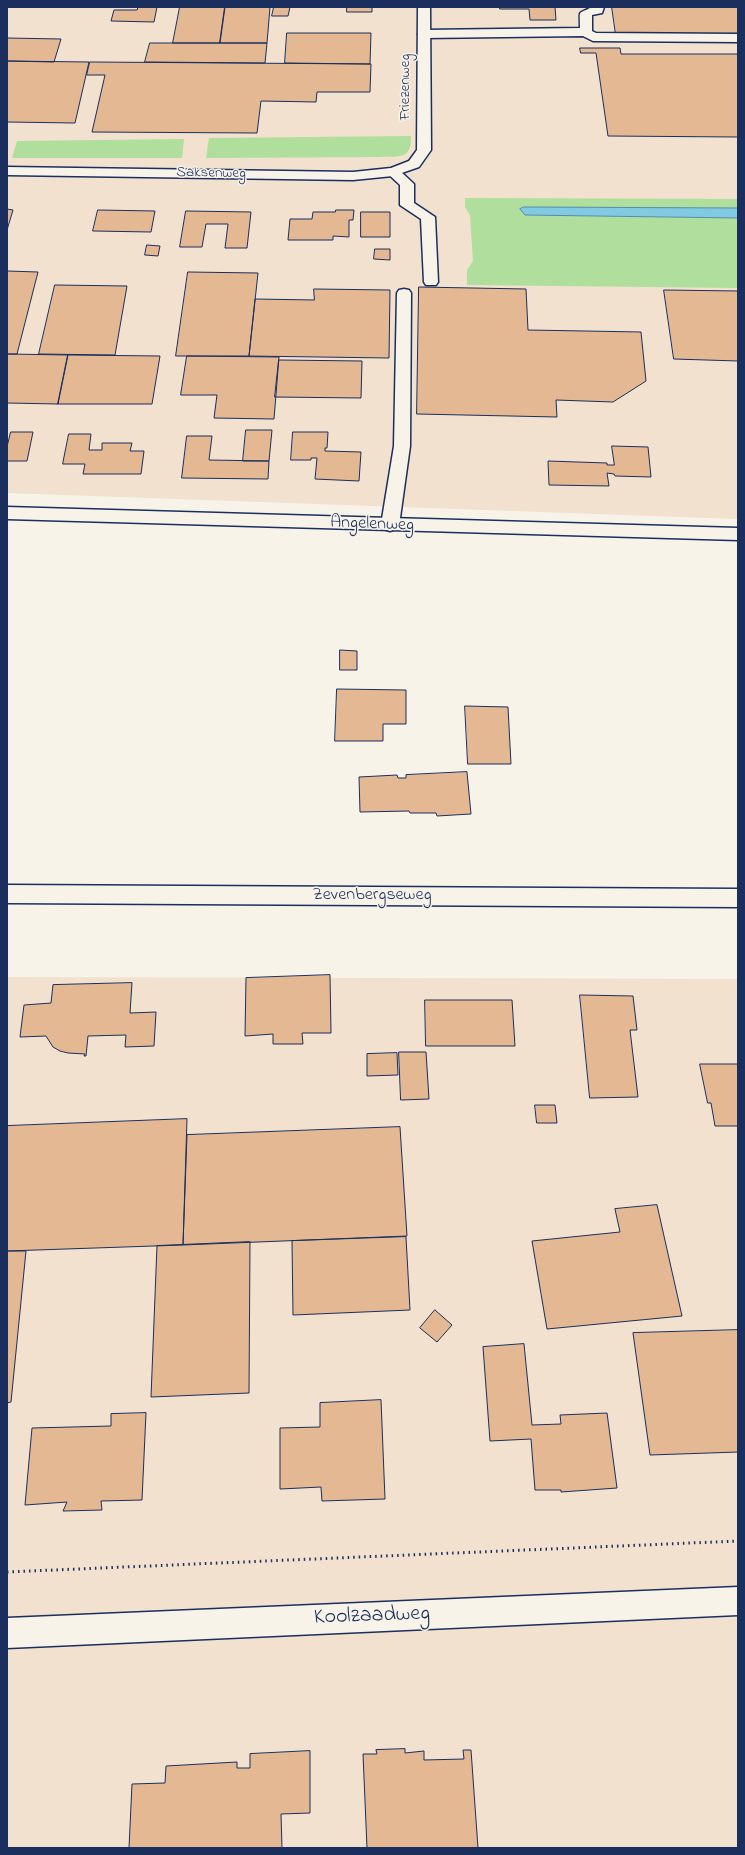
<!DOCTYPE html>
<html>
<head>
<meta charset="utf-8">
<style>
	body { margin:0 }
	#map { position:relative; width:745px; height:1855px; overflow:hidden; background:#f7f3e8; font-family:"Indie Flower",sans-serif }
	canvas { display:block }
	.frame { position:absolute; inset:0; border:8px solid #1b2f5e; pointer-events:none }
</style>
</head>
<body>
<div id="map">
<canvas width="745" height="1855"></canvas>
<div class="frame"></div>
</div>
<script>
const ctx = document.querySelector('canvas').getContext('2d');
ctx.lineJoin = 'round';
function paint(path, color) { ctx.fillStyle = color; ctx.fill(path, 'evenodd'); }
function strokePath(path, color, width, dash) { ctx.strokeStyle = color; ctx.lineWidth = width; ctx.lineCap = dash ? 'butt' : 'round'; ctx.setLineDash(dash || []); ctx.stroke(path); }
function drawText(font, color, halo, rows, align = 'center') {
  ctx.font = font + ' "Indie Flower",sans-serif'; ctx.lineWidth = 3; ctx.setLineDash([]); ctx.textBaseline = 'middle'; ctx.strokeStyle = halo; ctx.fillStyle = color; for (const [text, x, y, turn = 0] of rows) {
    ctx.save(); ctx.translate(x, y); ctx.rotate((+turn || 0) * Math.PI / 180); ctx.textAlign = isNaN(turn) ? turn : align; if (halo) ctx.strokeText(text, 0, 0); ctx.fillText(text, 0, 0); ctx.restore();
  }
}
paint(new Path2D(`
	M7,7H738V519L7,493Z
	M7,977L738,979V1848H7Z`), '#f1e1ce');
paint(new Path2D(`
	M411,136C412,160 399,156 380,157L206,158L209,138Z
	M184,139L182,158H12L17,141Z
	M465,198L738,199V288L467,285V270L473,261L470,215L465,207Z`), '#b0de9d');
const water = new Path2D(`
	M524,207L738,208V218L525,215L520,209Z`);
paint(water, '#81cae1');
strokePath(water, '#588cad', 1);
const building = new Path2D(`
	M126,7H157L154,22L111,21L114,10H137L138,7Z
	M180,7H225L220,43H173Z
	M225,7H270L267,43H220Z
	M274,7H290L288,16H272Z
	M347,7H372V12H347Z
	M500,7H555L556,20H530L529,9H500Z
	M612,7H738V36L616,35Z
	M287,33H371L370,64L285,63Z
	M7,38L61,39L54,62L7,61Z
	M150,43H267L265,63L145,62Z
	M580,48H620L621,54H738V137L608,136L596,53H581Z
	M7,61L89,62L75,123L7,122Z
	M90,62L371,64L370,92H317L316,102L261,101L257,133L92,132L105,75H87Z
	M7,209L13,210L7,230Z
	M98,210L155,211L151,232L93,231Z
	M336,210H354L353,220H349V237L333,236V240H288L290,219H312L313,212H335Z
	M186,211L251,212L247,248H225L228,224H206L202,247H180Z
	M361,212H390V237H361Z
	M147,245L160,246L158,256L145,255Z
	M375,249H390V260L374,259Z
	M7,271L38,272L17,354H7Z
	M188,272L258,273L249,356H176Z
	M55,285L127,286L115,355L39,354Z
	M419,287L526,289L528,330L641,332L646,381L613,402L556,400L557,417L417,414Z
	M314,289L390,290L389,358L249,356L255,299L314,300Z
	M664,290L738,291V361L674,359Z
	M7,354L68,355L58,404L7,403Z
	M68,355L160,356L152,404H58Z
	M187,356L279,357L274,419L214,418L217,395H181Z
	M279,360L362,361L361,398L275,397Z
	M246,430H272L269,461H243Z
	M11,432H33L27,461H7V447Z
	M293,432H328L327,448H325V451L361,452L359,481L315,479L317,458H311V460H291Z
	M69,434H91L89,450H102V443H132L130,451H144L141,474H83L85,464H63Z
	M187,436H212L209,460L269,461L268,479L182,478Z
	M612,446L648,447L651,477L615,476L614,474L607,473L609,486L549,485L548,461L607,463V465H614Z
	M340,650L357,651V670H340Z
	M337,689L406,690V724H383V741H335Z
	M465,706L508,707L511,764H468Z
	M467,772L471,814L437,816L436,813H410L409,811L360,812L359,777L397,775L398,778H406V775Z
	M330,975L331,1033H302L303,1044H273V1034L245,1036L246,978Z
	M132,983L130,1013L156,1012L154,1046L125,1047L126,1035L88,1036L86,1056H84L85,1054L68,1053L60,1051L53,1047L46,1036L20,1037L24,1005L51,1003L53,985Z
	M580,995L633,996L637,1030H630L638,1097L590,1098Z
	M425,1000H512L515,1046H426Z
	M399,1052H426L429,1099L401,1100Z
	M397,1053L398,1075L367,1076V1054Z
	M700,1064H738V1126H715L711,1103H708Z
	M535,1105H555L557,1123H537Z
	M187,1119L183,1245L7,1251V1126Z
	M400,1127L407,1236L183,1245L187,1135Z
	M657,1205L682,1316L547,1329L532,1241L620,1232L615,1209Z
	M406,1237L410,1310L293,1315L292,1241Z
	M250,1242L249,1393L151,1397L157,1246Z
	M7,1251H26L11,1402L7,1403Z
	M435,1310L452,1325L437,1342L420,1328Z
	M738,1330V1452L650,1455L633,1333Z
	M524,1344L532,1425L561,1424L560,1415L607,1413L617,1488L561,1492V1490H535L531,1439L490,1441L483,1347Z
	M381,1400L385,1499L322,1501L321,1487L280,1489V1428L320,1427V1403Z
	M146,1413L142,1500L101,1501L102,1510L63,1511L67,1502L25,1505L32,1428L111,1426V1414Z
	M405,1749V1753L424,1751V1760L464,1759L463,1750H471L478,1848H367L363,1754H377L376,1750Z
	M310,1751V1813L281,1814L282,1848H129L132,1784L165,1783L166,1766L237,1762V1768H250V1754Z`);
paint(building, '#e3b893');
strokePath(building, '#1b2f5e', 1);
const lane = new Path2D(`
	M592,7H604L602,13L592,15V31L596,33L738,34V42L593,41L583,36L424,38L418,34L424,30L580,28C580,8 577,15 592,7Z
	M393,168L398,169L414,184V203L435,217L438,282L436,285H426L424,282L421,219L400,205V185L386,172L388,169Z
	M404,289L409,290L411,293L410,446L399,525L396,529L390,531L384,529L381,525L394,446L397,293L399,290Z`);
const street = new Path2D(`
	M418,7H430L431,150L419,167L393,176L353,180L7,175V167L353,172L391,168L409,161L417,150Z
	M7,507L738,528V540L7,519Z
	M738,1587V1615L7,1648V1618Z`);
const secondary = new Path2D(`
	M7,885L738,889V907L7,903Z`);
strokePath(lane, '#1b2f5e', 3);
strokePath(street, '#1b2f5e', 3);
strokePath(secondary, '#1b2f5e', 3);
strokePath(new Path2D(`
	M7,1572L738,1541`), '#1b2f5e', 3, [1.5, 4]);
paint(lane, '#f7f3e8');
paint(street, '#f7f3e8');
paint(secondary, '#f7f3e8');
drawText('15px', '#1b2f5e', '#f7f3e8', [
	["Friezenweg",407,87,-90],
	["Saksenweg",211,174,1]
]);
drawText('18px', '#1b2f5e', '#f7f3e8', [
	["Angelenweg",372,525,2],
	["Zevenbergseweg",372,896]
]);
drawText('22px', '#1b2f5e', '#f7f3e8', [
	["Koolzaadweg",372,1617,-2]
]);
</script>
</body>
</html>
